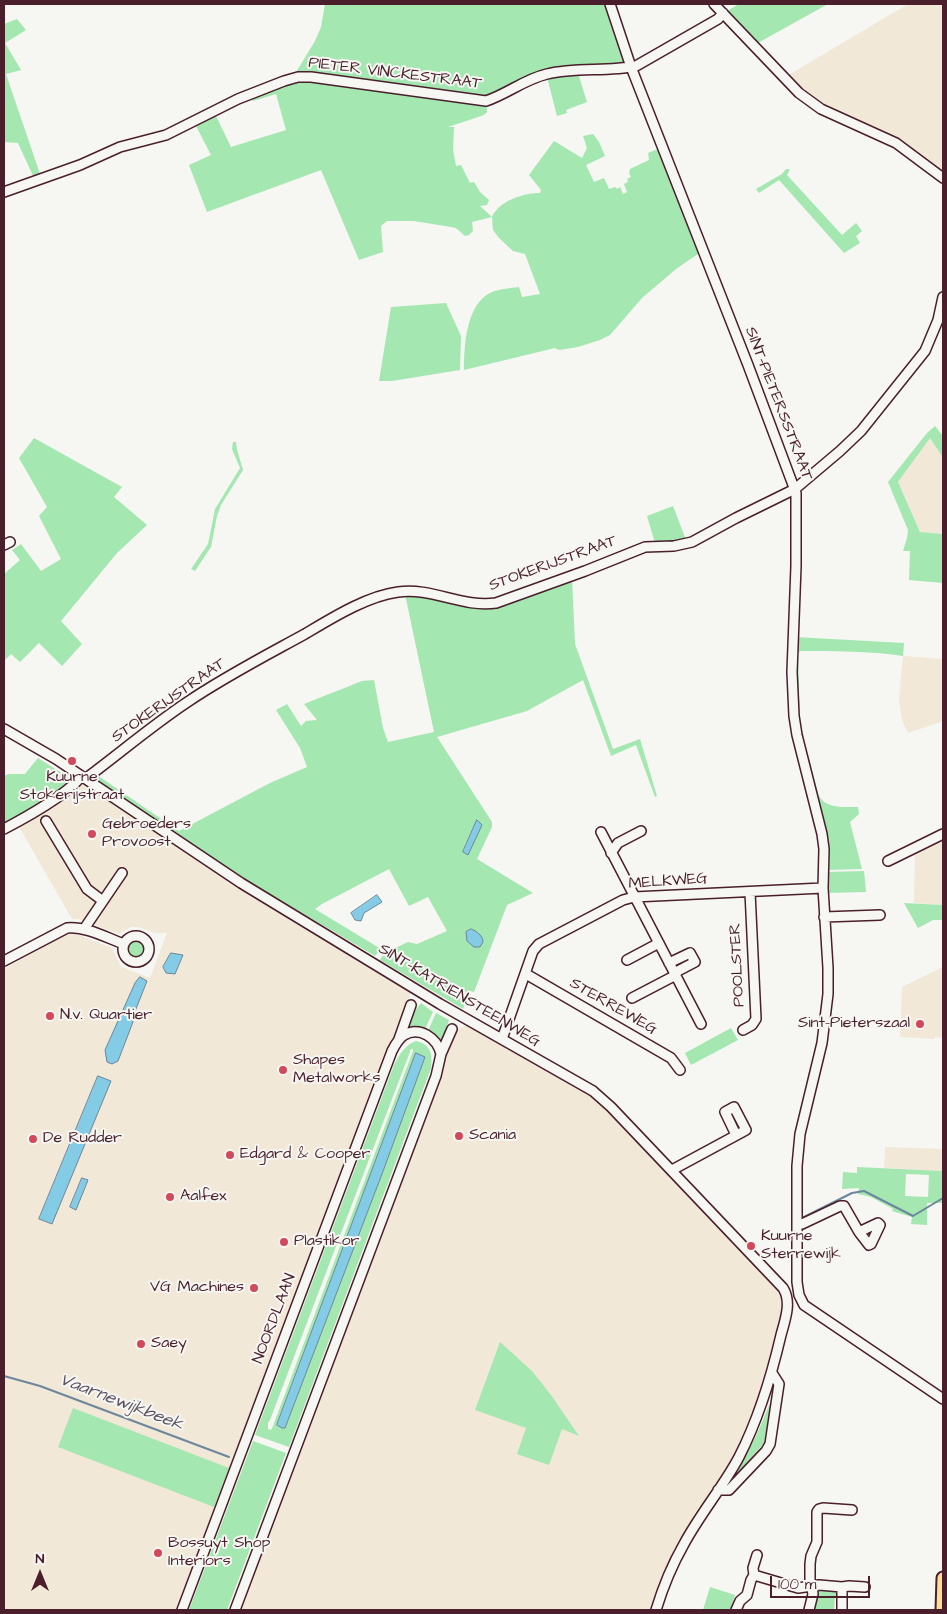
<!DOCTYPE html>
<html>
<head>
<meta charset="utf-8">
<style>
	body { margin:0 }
	#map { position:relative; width:947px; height:1614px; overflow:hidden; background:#f6f6f2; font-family:"Architects Daughter",sans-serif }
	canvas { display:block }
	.frame { position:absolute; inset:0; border:5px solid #4a1f2b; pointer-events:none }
	.north { position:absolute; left:15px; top:1549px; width:50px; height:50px; -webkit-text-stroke:4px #f6f6f2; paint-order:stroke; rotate:0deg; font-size:14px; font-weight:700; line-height:20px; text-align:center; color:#4a1f2b }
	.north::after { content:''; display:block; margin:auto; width:18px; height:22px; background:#4a1f2b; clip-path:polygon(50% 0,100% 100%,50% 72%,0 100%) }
	.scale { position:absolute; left:770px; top:1576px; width:100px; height:22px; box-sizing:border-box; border:2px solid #4a1f2b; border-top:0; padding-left:6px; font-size:15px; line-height:18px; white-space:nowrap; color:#4a1f2b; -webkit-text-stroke:4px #f6f6f2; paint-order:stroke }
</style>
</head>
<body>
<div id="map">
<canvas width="947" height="1614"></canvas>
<div class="frame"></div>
<div class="north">N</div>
<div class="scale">100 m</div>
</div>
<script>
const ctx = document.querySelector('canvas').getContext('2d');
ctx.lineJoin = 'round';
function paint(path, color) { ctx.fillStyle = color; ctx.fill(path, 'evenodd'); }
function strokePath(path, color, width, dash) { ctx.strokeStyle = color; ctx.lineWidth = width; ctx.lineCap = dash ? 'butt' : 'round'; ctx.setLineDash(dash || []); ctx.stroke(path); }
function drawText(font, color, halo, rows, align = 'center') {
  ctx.font = font + ' "Architects Daughter",sans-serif'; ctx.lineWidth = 4; ctx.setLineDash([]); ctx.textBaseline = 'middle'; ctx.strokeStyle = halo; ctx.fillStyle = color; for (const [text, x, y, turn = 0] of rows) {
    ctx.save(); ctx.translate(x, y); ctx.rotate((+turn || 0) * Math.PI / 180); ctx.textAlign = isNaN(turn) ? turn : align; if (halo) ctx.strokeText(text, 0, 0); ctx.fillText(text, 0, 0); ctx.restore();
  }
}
paint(new Path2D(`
	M908,4H943V175L813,99L787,76Z
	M930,437L942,456L943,455V534L920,532L898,482Z
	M903,656L943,659V721L908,733L902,720L899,699Z
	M80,782L237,887L405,986L410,991V996L323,1230L179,1610H4V969L64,936L71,934L79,935L112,948L121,967L150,978L167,933H155L138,927H131L119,934L79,919H72L18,825Z
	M943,835V905L914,903L915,851Z
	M943,967V1038L935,1037V1039L900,1037L902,987Z
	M468,1025L584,1091L600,1103L776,1286L783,1298L784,1307L763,1391L750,1425L734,1458L678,1547L666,1570L652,1610H237L452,1036L457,1029Z
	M885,1147L943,1149V1171L884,1168Z`), '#f1e8d7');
paint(new Path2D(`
	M325,4H609L625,61L623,65L577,68L492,95L481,97L295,74L315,41L321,27Z
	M739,4H828L756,44L727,11Z
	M17,19L26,30L5,43L21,70L6,74L41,177L34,178L18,143L4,142V24Z
	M578,73L587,102L566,110L567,113L557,116L547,77Z
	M307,79L485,104L487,108V112L484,115L448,127H454L453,150L456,166L461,165L470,183L474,182L480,192L489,200L487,205L480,206L492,217C499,201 523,193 540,193L541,190L529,175L554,141L582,158L587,148L583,136L593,134L599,142L605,156L586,165L594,182L604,178L609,189L615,187L617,189L620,187L623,194L627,192L624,184L628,182L627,179L631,177L629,173L630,169L649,160L648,153L660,148L701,252L676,269L642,298L610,335L600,340L578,347L559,350L555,348L464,370C464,346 466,303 492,292C500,289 511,288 519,287L522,297L540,294L525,254L513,251L499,238L493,230L492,217L472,222L473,231L469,235L465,236L456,228L451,227L414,221H387L381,226L383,252L359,260L321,170L207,212L189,165L211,155L195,124L215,114L231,147L286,130L276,94L253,101L250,98L284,85Z
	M786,169H790L787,175L842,235L856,223L862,231L856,236L860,243L844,253L779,180L759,193L756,189L782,174Z
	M446,303L461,336L460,370L392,381H379L391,307Z
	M935,426L943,436V455L942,456L930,438L898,482L920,532L943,534V583L909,580L910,551H903L907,538L908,530L888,482L927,433Z
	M34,438L122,487L114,497L147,525L117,553L61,621L82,644L62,666L39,643L20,662L11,654L4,661V574L20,560L12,550L21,544L41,571L61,559L39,516L47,507L19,458Z
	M233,442H236L237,450L243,470L221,505L217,516L211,547L195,571L191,569L208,544L215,509L240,468L232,449Z
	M673,506L686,540L667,544L655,543L647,516Z
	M572,578L575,644L613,749L640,739L657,796L655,797L636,745L611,756L583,680L527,711L437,737L492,822V827L477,859L533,893L507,905L474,992L470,991L463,1009L380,960L383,955L391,950L408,942L417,944L447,931L428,897L409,906L389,869L322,904L315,909L381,949L375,956L226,868L93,778L97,775L179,831L270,783L307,767L300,748L276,710L287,704L301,726L306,721L317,720L304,704L362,681L374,680L383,728L388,742L434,732L405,594L412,593L475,607ZM477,821L482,825L468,854L463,851Z
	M795,637L904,643L903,656C869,651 834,651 800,651L798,654L800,724L818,793C823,809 844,807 858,807L859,814L850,822L862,869L826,870L797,726Z
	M38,758L68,777L69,783L46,801L4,826V776L9,774H25Z
	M864,871L866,892L826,893V872Z
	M904,903L943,905V920H933L918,928Z
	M128 949a8 8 0 1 1 16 0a8 8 0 1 1-16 0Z
	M421,1003L433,1012L425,1029L411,1027L409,1025L414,1012Z
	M436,1013L449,1020L442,1040L428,1031Z
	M731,1028L738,1040L691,1065L685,1053Z
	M416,1041C431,1044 433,1055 431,1068L289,1447L255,1435L394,1065C399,1055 405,1045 416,1041ZM411,1049H413V1051L273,1426L271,1430L268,1429V1423L270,1420ZM417,1054L425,1057L382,1174L285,1428H282L277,1425Z
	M857,1167L943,1171V1203H927V1225L911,1224L912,1217L892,1211L893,1209L871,1197L858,1194L859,1188L842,1189L843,1172L857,1173ZM906,1174L929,1175L928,1197L905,1196Z
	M500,1342L532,1371L551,1395L579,1436L562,1429L549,1465L517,1454L526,1428L475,1410Z
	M772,1398L764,1443L736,1475L757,1434Z
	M73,1408L229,1468L214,1507L58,1447Z
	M253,1441L286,1453L227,1610H189Z
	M710,1587L735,1595L730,1610H703Z
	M833,1588L840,1592V1596H835L834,1610H811L816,1592L819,1589Z`), '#a4e7b1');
const water = new Path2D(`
	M477,820L482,825L468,855L463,852Z
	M377,895L382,902L364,913L361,921L355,920L351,913Z
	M471,929C477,931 483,936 483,942L480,947H474L467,941L466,932Z
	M171,953L183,955L175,974L166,973L163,967Z
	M140,977L147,981L132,1019L133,1022L118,1061L112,1064L107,1062L105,1050L135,983Z
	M416,1053L425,1057L382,1174L285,1428H282L277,1425Z
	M98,1076L111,1081L52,1224L39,1219Z
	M82,1178L88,1180L76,1210L70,1207Z`);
paint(water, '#84cbe6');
strokePath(water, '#6d869b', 1);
strokePath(new Path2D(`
	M804,1217L852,1193L864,1191L913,1216L943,1198
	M4,1376L40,1386L229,1457`), '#6d869b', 2);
const minor = new Path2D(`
	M610,4L631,67L748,365L796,493V566L792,672L794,716L797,735L822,834L824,849L823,888L828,968V994L822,1043L800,1134L797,1166V1282L799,1295L804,1305L943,1399
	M714,4L799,93L821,109L896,143L943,178
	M4,192L80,165L120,147L166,135L238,99L284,81L298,77H311L486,101C507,94 525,79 547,74C576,67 607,72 636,66L718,19L723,13
	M4,545L10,542
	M4,729L56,759L241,883L440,1004L593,1091L611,1107L783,1288C792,1302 785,1320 781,1335C771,1378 759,1418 739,1457C723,1487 700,1514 684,1544C672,1565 663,1587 656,1610
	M86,779L89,776C121,752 153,725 186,703C224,677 265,656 305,634C332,618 367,596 398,592C432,587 462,608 496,603L585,571L645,547L674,546L692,542L736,518L795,489L840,451L861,431L925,351L938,320L943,297
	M46,821L87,889L103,901
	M4,829C23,819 70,793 81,776
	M601,832L701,1024
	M611,853L618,843L641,831
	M888,861L943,834
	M824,917L880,915
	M84,929L122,873
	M123 949a13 13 0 1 1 26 0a13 13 0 1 1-26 0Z
	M627,960L659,943
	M4,961L67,928C86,926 107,938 124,944
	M669,963L690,953L695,962L674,973
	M526,974L671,1058L680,1070
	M632,998L676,975
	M743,1030L752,1025L756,1019L750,892
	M399,1039L411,1005
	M502,1039L533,951L539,944L623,900L634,897L823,888
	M672,1170L746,1130L734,1107L725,1112L736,1135
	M878,1223L880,1225L871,1244L869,1245L859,1232Z
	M797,1224H802L840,1206H844L859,1232
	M718,1490H729L766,1451L770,1444L779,1384L772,1373
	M754,1575L798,1588L819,1585L842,1587L849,1586L865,1587
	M182,1610L392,1051C395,1045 398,1039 404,1035C420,1026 437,1038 441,1054
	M235,1610L436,1076L441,1054L452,1029
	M736,1610L740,1601L747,1595L751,1580L754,1575L753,1568L757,1555
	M809,1610L813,1594L810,1580V1564L811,1556L817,1542V1512L819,1509L823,1508L852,1510
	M842,1610V1587`);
const major = new Path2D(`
	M942,1610L943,1578`);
strokePath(minor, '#4a1f2b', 12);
strokePath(major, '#4a1f2b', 15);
strokePath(minor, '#f6f6f2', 9);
strokePath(major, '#fcde96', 11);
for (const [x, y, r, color] of [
	[72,761,5,"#d1495b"],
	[92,834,5,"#d1495b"],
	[50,1016,5,"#d1495b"],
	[920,1024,5,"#d1495b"],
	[283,1070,5,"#d1495b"],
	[459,1136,5,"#d1495b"],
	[33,1139,5,"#d1495b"],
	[230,1155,5,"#d1495b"],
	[170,1197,5,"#d1495b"],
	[284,1242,5,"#d1495b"],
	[751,1246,5,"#d1495b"],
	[254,1288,5,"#d1495b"],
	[141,1344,5,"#d1495b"],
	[158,1553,5,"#d1495b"]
]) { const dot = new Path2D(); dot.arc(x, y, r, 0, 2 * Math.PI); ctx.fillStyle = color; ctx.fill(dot); strokePath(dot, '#f6f6f2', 2); }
drawText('16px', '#4a1f2b', '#f6f6f2', [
	["PIETER VINCKESTRAAT",395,74,7],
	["SINT-PIETERSSTRAAT",778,404,69],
	["STOKERIJSTRAAT",553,564,-20],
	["STOKERIJSTRAAT",169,701,-35],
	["MELKWEG",668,882,-4],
	["POOLSTER",738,965,-93],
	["SINT-KATRIENSTEENWEG",459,996,31],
	["STERREWEG",613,1007,30],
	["NOORDLAAN",275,1319,-69]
]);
drawText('16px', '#4a1f2b', '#f6f6f2', [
	["Kuurne",72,778,"center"],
	["Stokerijstraat",72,796,"center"],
	["Gebroeders",102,825],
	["Provoost",102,843],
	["N.v. Quartier",60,1016],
	["Sint-Pieterszaal",910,1024,"right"],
	["Shapes",293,1061],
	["Metalworks",293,1079],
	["Scania",469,1136],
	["De Rudder",43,1139],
	["Edgard & Cooper",240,1155],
	["Aalfex",180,1197],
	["Kuurne",761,1237],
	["Sterrewijk",761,1255],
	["Plastikor",294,1242],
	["VG Machines",244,1288,"right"],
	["Saey",151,1344],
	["Bossuyt Shop",168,1544],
	["Interiors",168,1562]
], 'left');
drawText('italic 18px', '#5b5363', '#f6f6f2', [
	["Vaarnewijkbeek",121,1403,21]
]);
</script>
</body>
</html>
